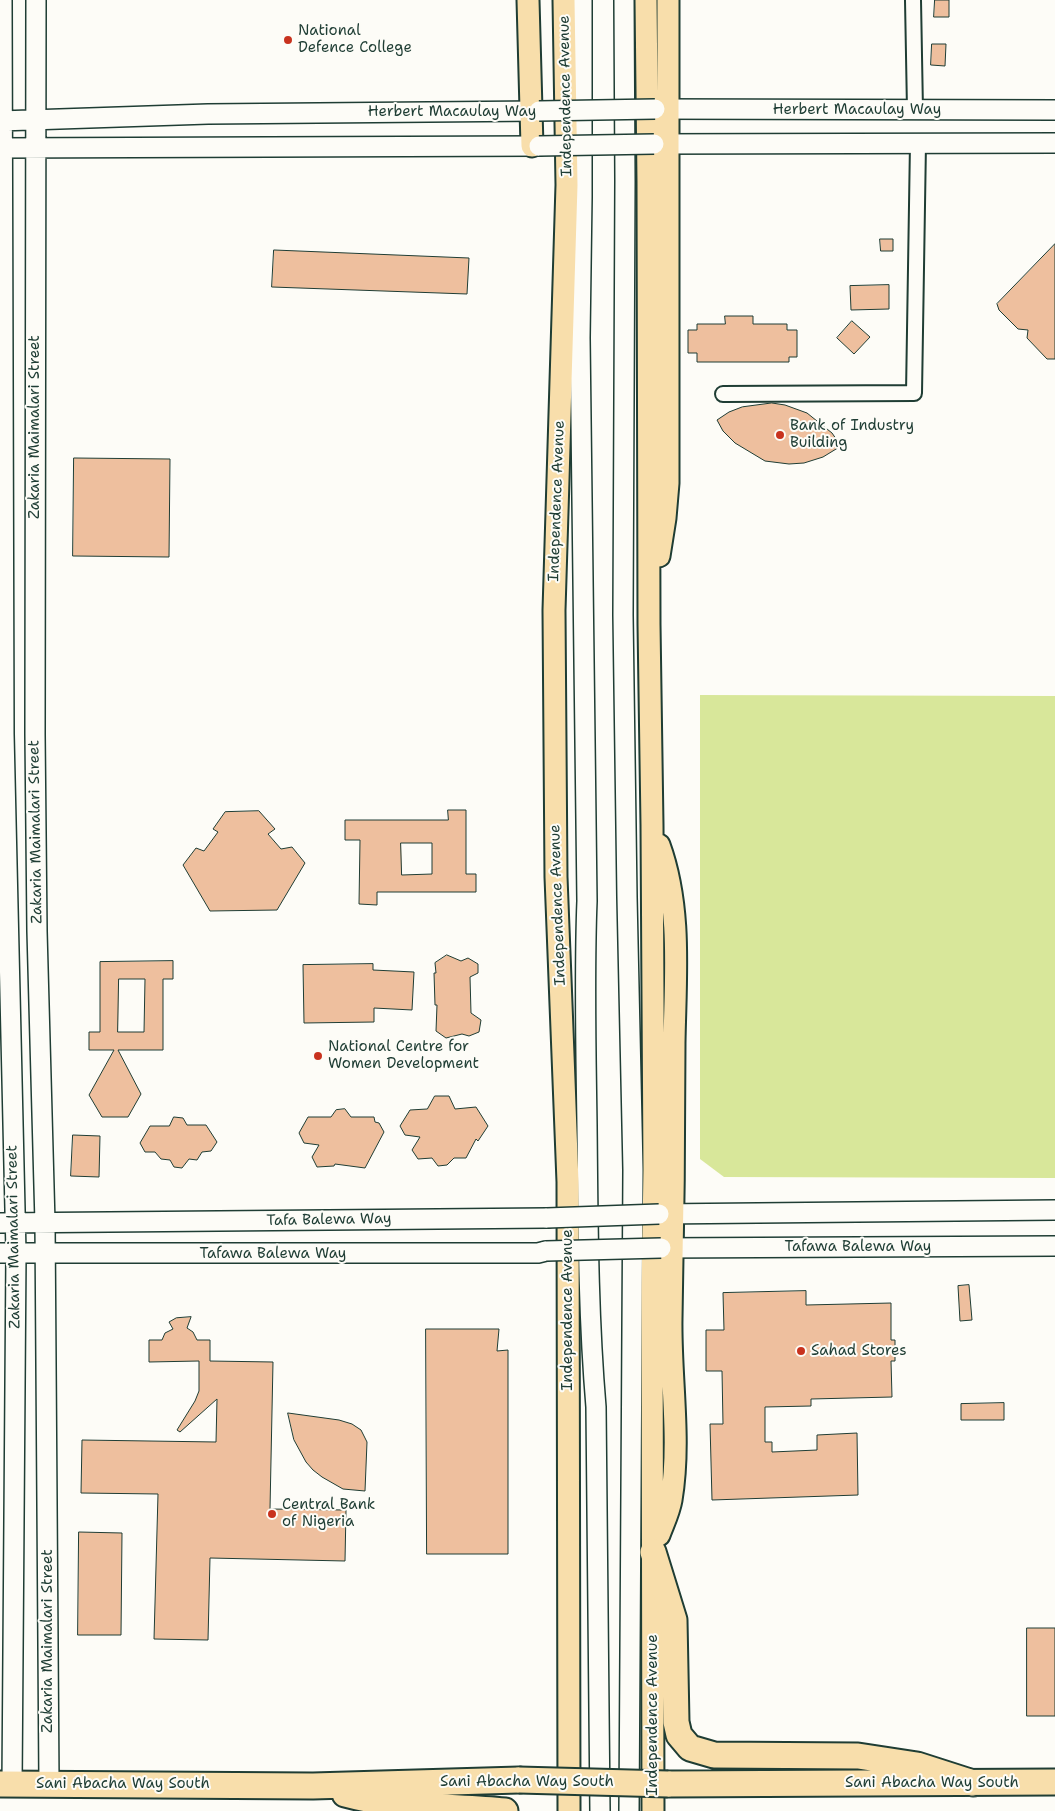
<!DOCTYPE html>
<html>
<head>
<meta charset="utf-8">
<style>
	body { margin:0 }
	canvas { display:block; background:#fdfcf7 }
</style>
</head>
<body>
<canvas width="1055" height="1811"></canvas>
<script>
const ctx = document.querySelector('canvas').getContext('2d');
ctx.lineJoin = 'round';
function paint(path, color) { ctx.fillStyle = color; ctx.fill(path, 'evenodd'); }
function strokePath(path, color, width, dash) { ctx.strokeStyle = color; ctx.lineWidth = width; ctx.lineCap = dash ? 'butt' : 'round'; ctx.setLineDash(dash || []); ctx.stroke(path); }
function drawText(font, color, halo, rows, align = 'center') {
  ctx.font = font + ' "Shantell Sans",sans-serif'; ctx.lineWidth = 4; ctx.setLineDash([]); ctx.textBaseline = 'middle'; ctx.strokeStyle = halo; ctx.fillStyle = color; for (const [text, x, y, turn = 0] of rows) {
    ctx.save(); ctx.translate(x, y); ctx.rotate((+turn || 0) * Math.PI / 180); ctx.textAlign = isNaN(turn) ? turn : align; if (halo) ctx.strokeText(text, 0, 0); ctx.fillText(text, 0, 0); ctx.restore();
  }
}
paint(new Path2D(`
	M700,695L1055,696V1178L724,1177L700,1159Z`), '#d8e79a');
const building = new Path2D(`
	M935,0H949V17H934Z
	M932,44H946L945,66L931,65Z
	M880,239H893V251H881Z
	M1055,244V359H1047L1027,338L1028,330L1018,329L999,310L997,304Z
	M274,250L469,258L467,294L272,287Z
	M889,285V309L851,310L850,286Z
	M725,316H753V324H787V330H797V357H789V362H697V353H688V330H697V324H725Z
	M852,321L870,337L854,354L837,338Z
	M772,403L785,405L807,413L832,433L841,446L823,457L804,463L789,464L765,461L735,443L723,431L717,420L729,412L742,407Z
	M74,458L170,459L169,557L73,556Z
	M448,810H466V874H476V892H377V905L359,904L360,840H345V820H448ZM401,843H432V874L402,875Z
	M259,811L275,829L268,834L281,849L292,847L305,863L277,910L210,911L183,865L196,848L204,851L218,832L213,829L225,812Z
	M447,955L461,961L468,958L478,964V973L470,977L471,1013L481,1020L479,1032L469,1036L462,1034L446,1038L436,1031L437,1005H435L434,973H436L435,963Z
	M173,961V979H163V1050H118L141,1094L128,1117H102L89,1095L114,1050H89V1032H100V962ZM119,979H145L144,1032H118Z
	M373,964V970L414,972L412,1010L374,1008V1022L304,1023L303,965Z
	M435,1096H449L455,1109L476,1107L488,1126L478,1141L476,1139L466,1158H454L447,1165L438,1166L432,1158L418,1159L412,1150L420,1137L405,1135L400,1126L410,1110L427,1109Z
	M345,1109L351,1117H374L375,1122L379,1123L384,1132L365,1168L335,1164L334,1166L317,1167L312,1157L319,1145L304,1143L299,1133L308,1117H331L336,1110Z
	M174,1117L183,1118L187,1125H206L217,1142L211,1151L202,1152L197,1160L189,1159L182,1168L174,1167L170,1160L161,1159L155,1152H145L140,1143L150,1126H169Z
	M73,1135L100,1136L99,1177L71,1176Z
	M969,1285L972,1320L960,1321L958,1286Z
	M806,1291V1305L891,1303V1340H895V1361H891L892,1397L811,1399V1406L765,1407V1442H772V1452L817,1450V1435L857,1433L858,1495L712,1500L710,1424H723L722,1371H706V1330H724L723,1293Z
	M191,1317L187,1328L193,1332L197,1340H210V1361L273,1362L270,1509L346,1510L345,1561L210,1558L208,1640L154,1639L158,1494L81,1493L82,1440L216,1442L217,1399L180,1432L177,1430L195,1401L199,1391V1361L149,1362V1340H162L165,1333L173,1329L169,1322L176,1318Z
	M426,1329H499L497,1351L508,1350V1554H427Z
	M1004,1403V1420H961V1404Z
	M288,1413L339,1420L352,1424L361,1430L367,1442L365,1491L343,1489L322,1477L313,1470L306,1462L294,1440Z
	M79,1532L122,1533L121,1635H78Z
	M1027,1628H1055V1716H1027Z`);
paint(building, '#eebf9e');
strokePath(building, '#1f3d34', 1);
const street = new Path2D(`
	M913,0L915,110
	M723,394L914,393L918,143`);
const secondary = new Path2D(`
	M2,0L4,734L16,1253L12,1784
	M36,0L35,734L37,931L45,1223L49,1783
	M582,0V197L580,338L587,901C584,976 586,1051 587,1126C588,1220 588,1313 596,1407L600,1811
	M624,0L625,181L623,615L627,897L633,1170L629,1811
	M655,109L1055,110
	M0,121L208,114L539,111
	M654,144L1055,143
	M0,148L539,146
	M659,1214L1055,1210
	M0,1223L547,1218
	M661,1248L1055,1246
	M0,1253H538L546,1251`);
const primary = new Path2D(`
	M528,0L532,146
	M564,0L567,185L554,610L556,877L568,1182L569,1811
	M646,0L648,182L649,624L652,825L654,1170L652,1290L653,1811
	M659,556L665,518L668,483V0
	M659,1535C663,1524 669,1512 671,1500C681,1440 670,1379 671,1319C673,1227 674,1135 674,1043C675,978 682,908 659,845`);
const highway = new Path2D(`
	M653,1552L674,1620L676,1722L679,1735L690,1748L714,1755L858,1756L917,1765L973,1783
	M0,1784L313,1786L519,1780
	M668,1784L1055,1782
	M345,1794C397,1808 452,1806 505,1811`);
strokePath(street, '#1f3d34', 18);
strokePath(secondary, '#1f3d34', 22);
strokePath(primary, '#1f3d34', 25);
strokePath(highway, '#1f3d34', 29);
strokePath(street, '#fdfcf7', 14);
strokePath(secondary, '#fdfcf7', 19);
strokePath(primary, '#f8deab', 21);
strokePath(highway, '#f8deab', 25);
const secondaryBridge = new Path2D(`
	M539,111L655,109
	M539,146L654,144
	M547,1218L659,1214
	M546,1251L661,1248`);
const highwayBridge = new Path2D(`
	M519,1780L668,1784`);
strokePath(secondaryBridge, '#1f3d34', 22, []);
strokePath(highwayBridge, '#1f3d34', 29, []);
strokePath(secondaryBridge, '#fdfcf7', 19);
strokePath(highwayBridge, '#f8deab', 25);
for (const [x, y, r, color] of [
	[288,40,5,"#c8321e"],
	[780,435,5,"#c8321e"],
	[318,1056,5,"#c8321e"],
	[801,1351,5,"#c8321e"],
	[272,1514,5,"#c8321e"]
]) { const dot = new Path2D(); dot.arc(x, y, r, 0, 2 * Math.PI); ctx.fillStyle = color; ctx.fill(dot); strokePath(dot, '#fdfcf7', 2); }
drawText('15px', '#1f3d34', '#fdfcf7', [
	["National",298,31],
	["Defence College",298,48],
	["Bank of Industry",790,426],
	["Building",790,443],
	["National Centre for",328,1047],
	["Women Development",328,1064],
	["Sahad Stores",811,1351],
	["Central Bank",282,1505],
	["of Nigeria",282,1522]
], 'left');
drawText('15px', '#1f3d34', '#fdfcf7', [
	["Independence Avenue",566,96,-91],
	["Herbert Macaulay Way",857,110],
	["Herbert Macaulay Way",452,112],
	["Zakaria Maimalari Street",35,427,-90],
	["Independence Avenue",557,501,-88],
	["Zakaria Maimalari Street",36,832,-91],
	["Independence Avenue",558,905,-92],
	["Tafa Balewa Way",329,1220,-1],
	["Zakaria Maimalari Street",14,1237,-91],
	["Tafawa Balewa Way",858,1247],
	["Tafawa Balewa Way",273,1254],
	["Independence Avenue",568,1310,-90],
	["Zakaria Maimalari Street",48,1641,-90],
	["Independence Avenue",653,1715,-90],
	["Sani Abacha Way South",527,1782],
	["Sani Abacha Way South",932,1783],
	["Sani Abacha Way South",123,1784]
]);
</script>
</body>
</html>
